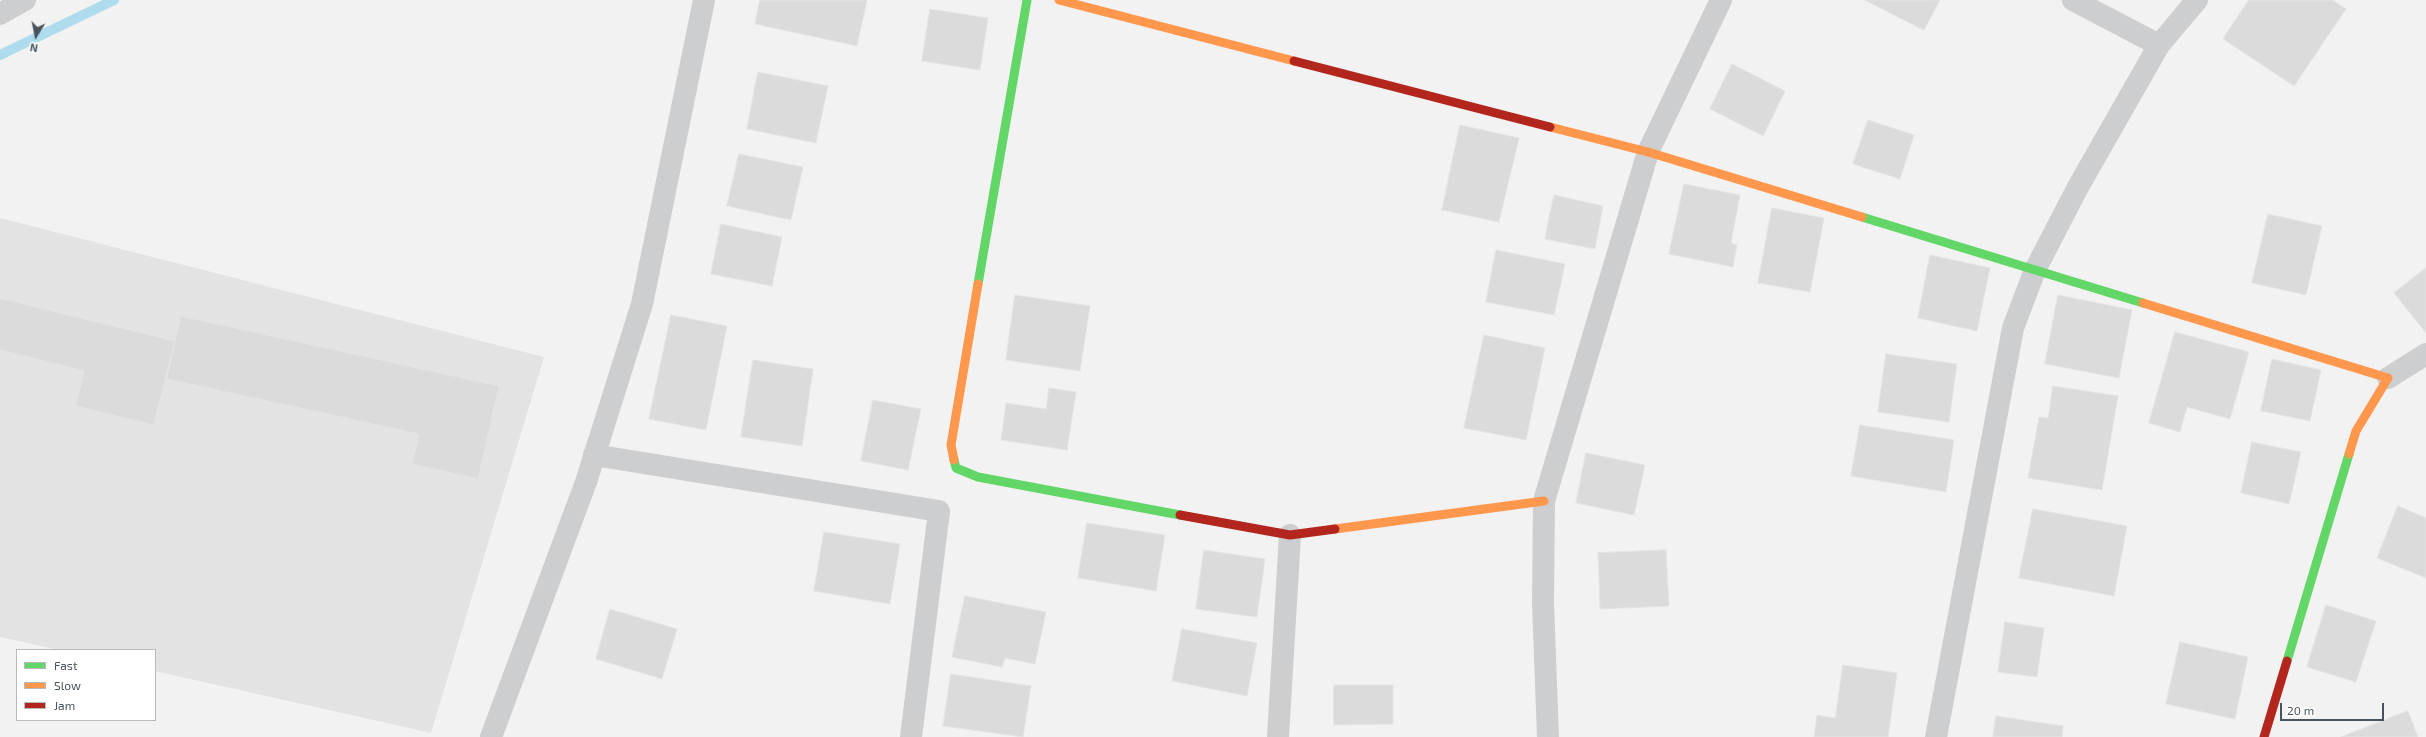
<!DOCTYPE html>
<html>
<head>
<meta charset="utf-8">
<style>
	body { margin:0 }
	#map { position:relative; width:2426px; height:737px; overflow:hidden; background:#f2f2f2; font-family:"Exo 2",sans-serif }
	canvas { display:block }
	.legend { position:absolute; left:16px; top:649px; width:140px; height:72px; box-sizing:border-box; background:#fff; border:1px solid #b6babf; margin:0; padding:5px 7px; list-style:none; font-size:12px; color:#49535e }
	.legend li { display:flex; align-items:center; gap:8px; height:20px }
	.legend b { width:20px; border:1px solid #b6babf }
	.north { position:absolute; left:16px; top:16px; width:40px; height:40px; -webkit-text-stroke:3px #fff; paint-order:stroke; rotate:190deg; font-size:11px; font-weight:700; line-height:16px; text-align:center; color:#49535e }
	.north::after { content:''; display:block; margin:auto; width:14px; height:18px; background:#49535e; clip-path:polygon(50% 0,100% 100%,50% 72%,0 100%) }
	.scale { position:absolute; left:2280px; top:703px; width:104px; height:18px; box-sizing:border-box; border:2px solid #49535e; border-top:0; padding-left:5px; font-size:12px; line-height:14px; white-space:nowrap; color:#49535e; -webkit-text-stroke:3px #fff; paint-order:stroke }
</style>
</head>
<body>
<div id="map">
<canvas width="2426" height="737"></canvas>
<ul class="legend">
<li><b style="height:5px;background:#63d668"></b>Fast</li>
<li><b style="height:5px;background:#ff974d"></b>Slow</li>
<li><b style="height:5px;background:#b3261e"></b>Jam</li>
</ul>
<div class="north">N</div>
<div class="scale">20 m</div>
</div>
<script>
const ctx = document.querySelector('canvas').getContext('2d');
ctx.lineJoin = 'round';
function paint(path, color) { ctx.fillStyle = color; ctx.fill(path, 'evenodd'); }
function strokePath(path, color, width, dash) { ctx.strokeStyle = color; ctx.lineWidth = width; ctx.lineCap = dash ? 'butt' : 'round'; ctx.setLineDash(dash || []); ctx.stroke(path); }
paint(new Path2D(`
	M0,218L544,357L431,733L155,671V650H59L0,637Z`), '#e4e3e4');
strokePath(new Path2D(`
	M0,55L114,0`), '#aedcec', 10);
const building = new Path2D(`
	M760,0H867L857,46L755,24Z
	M1865,0H1940L1924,30Z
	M2249,0H2332L2346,9L2294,86L2223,39Z
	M930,9L988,18L980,70L922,61Z
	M1732,64L1785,91L1763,136L1710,109Z
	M758,72L828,86L816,143L747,129Z
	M1868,120L1914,135L1900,179L1853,164Z
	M1460,125L1519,138L1499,222L1442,210Z
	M739,154L803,167L791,220L727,206Z
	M1684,184L1740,195L1731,243L1737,245L1733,267L1669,254Z
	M1554,195L1603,206L1595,249L1545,239Z
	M1772,208L1824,218L1810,292L1758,283Z
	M2268,214L2322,226L2306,295L2252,283Z
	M721,224L782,237L772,286L711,274Z
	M1496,250L1565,264L1554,315L1486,302Z
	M1930,255L1990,268L1977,331L1918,318Z
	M2426,268V333L2394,293Z
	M1015,295L1090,306L1080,371L1006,360Z
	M2058,295L2132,310L2119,378L2045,364Z
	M0,298L175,341L154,425L76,406L84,371L0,350Z
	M671,315L727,326L706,430L649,419Z
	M181,316L499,386L478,479L412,464L419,434L167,379Z
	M2175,332L2249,352L2230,419L2187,407L2180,432L2149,423Z
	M1484,335L1545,348L1526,440L1464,428Z
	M1886,354L1957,364L1949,422L1878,412Z
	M2272,359L2321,370L2310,421L2261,411Z
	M753,360L813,369L802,446L741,437Z
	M2053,386L2118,396L2102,490L2028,478L2039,417L2048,418Z
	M1049,388L1076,392L1067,450L1001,440L1006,403L1046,409Z
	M873,400L921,409L908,470L861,461Z
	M1860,425L1954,440L1946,492L1851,476Z
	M2252,442L2301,452L2289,504L2241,493Z
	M1586,453L1645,465L1634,515L1576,503Z
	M2398,506L2426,518V578L2377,558Z
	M2033,509L2127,526L2114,596L2019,578Z
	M1087,523L1165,535L1156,591L1078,578Z
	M824,532L900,544L890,604L814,591Z
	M1204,550L1265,559L1257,617L1196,609Z
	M1666,550L1669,606L1600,609L1598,553Z
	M965,596L1046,612L1035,664L1005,658L1002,667L952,657Z
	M2326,605L2376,621L2356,682L2307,667Z
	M610,609L677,629L662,679L596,659Z
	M2005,622L2044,628L2037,677L1998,672Z
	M1182,629L1257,643L1247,696L1172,681Z
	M2180,642L2248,657L2235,719L2166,704Z
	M1843,665L1897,673L1888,737H1814L1817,715L1835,718Z
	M951,674L1031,686L1023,737L943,726Z
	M1334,685H1393V724L1334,725Z
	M2408,711L2418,737H2341Z
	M1996,716L2063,726L2062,737H1993Z`);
paint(building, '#dbdbdc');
strokePath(building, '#e3e4e5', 1);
strokePath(new Path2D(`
	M2073,0L2159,45L2197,0
	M0,14L25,0
	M2388,378L2426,354
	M594,455L939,511L911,737
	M491,737L586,482L642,304L704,0
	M1278,737L1290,535
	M1548,737L1543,603L1544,501L1648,152L1721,0
	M1936,737L2013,328L2035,270L2078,187L2159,45`), '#ccced0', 22);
strokePath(new Path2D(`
	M1862,217L2143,303
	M978,284L1027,0
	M954,460L956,468L978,477L1180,515
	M2287,661L2349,454`), '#63d668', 9);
strokePath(new Path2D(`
	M1059,0L1294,61
	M1550,127L1648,152L1862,217
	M2143,303L2388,378L2356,431L2349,454
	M954,460L951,445L978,284
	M1335,529L1544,501`), '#ff974d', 9);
strokePath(new Path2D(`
	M1294,61L1550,127
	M1180,515L1290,535L1335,529
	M2264,737L2287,661`), '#b3261e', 9);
</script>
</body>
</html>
